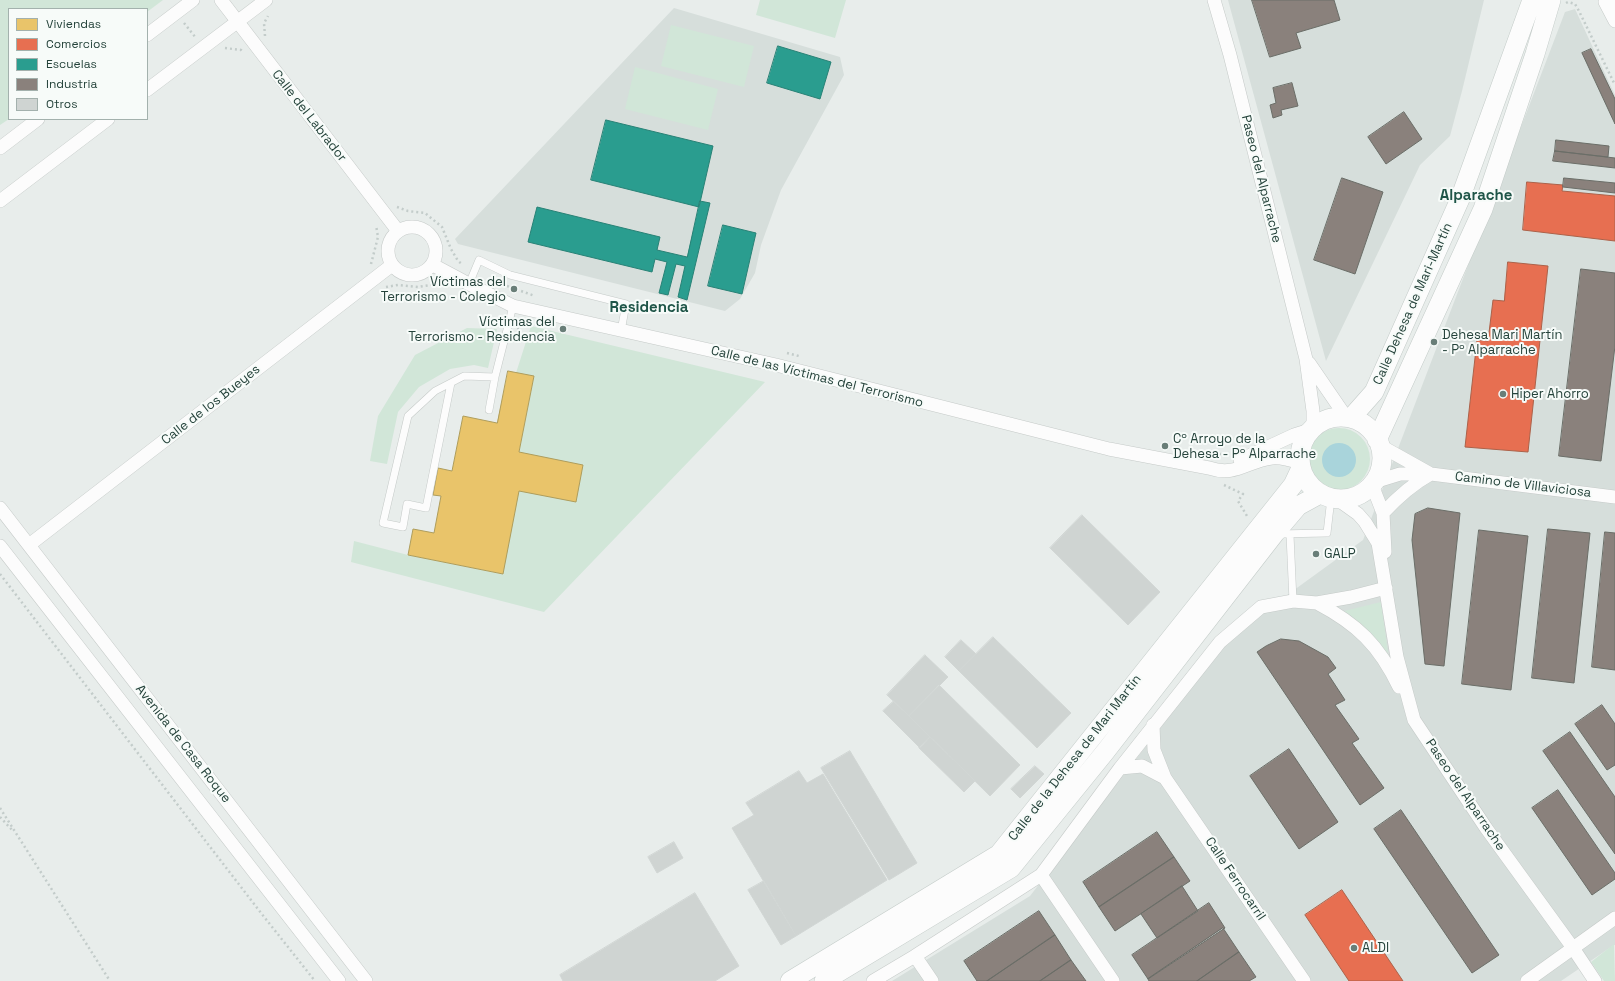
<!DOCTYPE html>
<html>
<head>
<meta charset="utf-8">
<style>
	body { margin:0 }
	#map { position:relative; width:1615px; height:981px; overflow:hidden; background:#e8edeb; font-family:"Space Grotesk",sans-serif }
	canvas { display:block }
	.legend { position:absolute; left:8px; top:8px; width:140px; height:112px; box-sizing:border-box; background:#f7fbf9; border:1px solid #a3b1ad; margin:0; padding:5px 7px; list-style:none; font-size:12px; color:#24423a }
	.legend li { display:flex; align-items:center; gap:8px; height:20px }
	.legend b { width:20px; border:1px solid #a3b1ad }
</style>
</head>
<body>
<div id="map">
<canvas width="1615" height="981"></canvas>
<ul class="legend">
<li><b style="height:11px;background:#e9c46a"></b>Viviendas</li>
<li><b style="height:11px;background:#e76f51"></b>Comercios</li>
<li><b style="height:11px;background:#2a9d8f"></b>Escuelas</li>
<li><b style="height:11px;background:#8a817c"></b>Industria</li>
<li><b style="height:11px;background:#cfd4d2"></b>Otros</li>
</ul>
</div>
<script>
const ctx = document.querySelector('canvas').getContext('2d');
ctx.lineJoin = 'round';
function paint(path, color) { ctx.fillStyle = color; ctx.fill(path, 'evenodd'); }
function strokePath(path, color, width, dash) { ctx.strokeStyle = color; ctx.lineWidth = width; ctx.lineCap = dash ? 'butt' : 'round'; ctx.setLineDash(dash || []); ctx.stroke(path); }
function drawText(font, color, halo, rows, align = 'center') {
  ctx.font = font + ' "Space Grotesk",sans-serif'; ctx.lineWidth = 4; ctx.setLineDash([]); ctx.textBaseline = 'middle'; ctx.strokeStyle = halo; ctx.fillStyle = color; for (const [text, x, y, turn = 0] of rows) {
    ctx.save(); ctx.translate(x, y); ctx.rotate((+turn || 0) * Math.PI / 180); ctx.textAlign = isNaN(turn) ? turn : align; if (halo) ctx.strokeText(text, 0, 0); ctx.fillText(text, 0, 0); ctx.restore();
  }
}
paint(new Path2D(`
	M1228,0H1484L1462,91L1450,136L1420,165L1326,361Z
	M674,8L840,57L844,75L781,190L761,245L755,273L740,299L725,311L458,244L455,239Z
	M1575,9L1615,95V945H1614L1561,981H892L1030,896L1232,635L1363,540L1565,12Z`), '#d6dedb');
paint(new Path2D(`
	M0,0H163L147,12V9H9V119L0,125Z
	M760,0H846L835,38L756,15Z
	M671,25L754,46L744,87L661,66Z
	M635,67L718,89L708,130L625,109Z
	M531,326L765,382L544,612L351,562L354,541L408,555L502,574L519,452L534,377L516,373Z
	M467,328L497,329L488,368L474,365L450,369L419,387L398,412L387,464L370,461L378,416L415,355Z
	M1308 459a31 31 0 1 1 62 0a31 31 0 1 1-62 0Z
	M1381,602L1388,653L1363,628L1340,612Z
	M1614,944L1615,981H1604L1591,962Z`), '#d1e6d8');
paint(new Path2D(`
	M1322 460a17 17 0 1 1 34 0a17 17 0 1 1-34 0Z`), '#a9d4db');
const homes = new Path2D(`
	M508,371L534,376L519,452L583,465L576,502L519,491L503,574L408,555L413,529L434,533L441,496L433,495L438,468L452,471L463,416L497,423Z`);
paint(homes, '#e9c46a');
strokePath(homes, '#ae9d5c', 1);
const shops = new Path2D(`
	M1527,182L1563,185L1562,191L1615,196V241L1523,230Z
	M1508,262L1548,266L1528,452L1465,447L1477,340L1488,341L1493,300L1504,301Z
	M1342,890L1403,981H1349L1305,915Z`);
paint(shops, '#e76f51');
strokePath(shops, '#ac624a', 1);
const schools = new Path2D(`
	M778,46L831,62L820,99L767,83Z
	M606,120L713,146L699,207L591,180Z
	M700,201L710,203L687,300L678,297L685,266L676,264L668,295L659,293L667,262L655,259L652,272L528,242L537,207L660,237L657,250L687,257Z
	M723,225L756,233L742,294L708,286Z`);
paint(schools, '#2a9d8f');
strokePath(schools, '#288276', 1);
const industry = new Path2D(`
	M1252,0H1334L1340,20L1296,33L1301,48L1270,57Z
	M1591,49L1615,99V124L1582,53Z
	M1292,83L1298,106L1281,110L1282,115L1273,118L1270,105L1276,103L1273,88Z
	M1404,112L1422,139L1386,164L1368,137Z
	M1556,140L1609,146L1608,157L1555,151Z
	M1555,151L1615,158V168L1553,161Z
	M1342,178L1383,192L1355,274L1314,260Z
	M1564,178L1615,183V193L1563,187Z
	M1581,269L1615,273V346L1601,461L1559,456Z
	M1428,508L1460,513L1444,666L1425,664L1412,540L1415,514Z
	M1548,529L1590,533L1574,683L1532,678Z
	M1479,530L1528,536L1511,690L1462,684Z
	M1605,532L1615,533V670L1592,667Z
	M1281,639L1299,641L1328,657L1336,668L1328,674L1345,700L1335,705L1359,739L1352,743L1384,788L1360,805L1257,652L1266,646Z
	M1602,705L1615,724V765L1607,770L1575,724Z
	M1570,732L1615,797V854L1543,751Z
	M1289,749L1338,822L1299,849L1250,776Z
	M1558,790L1615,873V879L1592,895L1532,808Z
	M1401,810L1499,955L1472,973L1374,829Z
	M1157,832L1174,857L1099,907L1083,882Z
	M1174,857L1190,881L1115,931L1099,907Z
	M1182,886L1198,911L1157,938L1141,914Z
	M1209,903L1225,928L1148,979L1132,955Z
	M1039,911L1055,935L987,981H977L964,961Z
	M1223,928L1239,952L1197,981H1149L1148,979Z
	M1055,935L1071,960L1040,981H987Z
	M1239,952L1256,977L1249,981H1197Z
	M1071,960L1086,981H1040Z`);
paint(industry, '#8a817c');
strokePath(industry, '#6b6e68', 1);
const building = new Path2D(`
	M1082,515L1160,592L1128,625L1050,548Z
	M993,637L1071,713L1037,748L959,671Z
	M961,640L976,654L959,671L945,657Z
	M925,655L948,677L909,716L887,695Z
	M939,685L1020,765L990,796L909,716Z
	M894,701L930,737L920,748L883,711Z
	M930,737L975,781L964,792L919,748Z
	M850,751L917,863L889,880L821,768Z
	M1035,766L1044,774L1020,798L1011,789Z
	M799,771L807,783L823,774L887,880L796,936L732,828L754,815L746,803Z
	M674,842L683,858L657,873L648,857Z
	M764,881L796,936L781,945L748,890Z
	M695,893L739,966L715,981H563L560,975Z`);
paint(building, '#cfd4d2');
strokePath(building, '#d1d6d4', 1);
const lane = new Path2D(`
	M469,284L479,260L510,275L626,304L621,331
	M451,383L426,508L407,504L403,527L383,523L408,416L435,391L464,376L495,377
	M489,410L495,377L513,306
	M1277,534L1327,533L1331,498
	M1290,535L1293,601`);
const street = new Path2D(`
	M221,0L398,231
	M1214,0L1230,55L1306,359L1313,411V428
	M1605,2L1615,21
	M147,35L193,0
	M147,90L266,0
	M0,148L38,119
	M0,201L108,119
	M388 251a24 24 0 1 1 48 0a24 24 0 1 1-48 0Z
	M433,265L463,281L513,306L776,365L1109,449L1209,468C1236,477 1247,461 1272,458C1282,457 1291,460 1300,463
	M1309,363L1346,417
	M1379,445L1429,473
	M1240,460L1294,435L1310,430
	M1374,482L1400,474H1431L1615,497
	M1372,485L1383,513L1385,552
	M1337,499L1358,514L1365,522L1378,543L1397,657L1414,720L1486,828L1573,948L1595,981
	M0,508L366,981
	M1383,513C1397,498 1411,485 1429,475
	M29,545L392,265
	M0,546L339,981
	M1317,603C1357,624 1379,645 1399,687
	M1153,725L1154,750L1165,778L1304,981
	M1120,768L1142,766L1165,778
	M1041,875L1113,981
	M915,956L932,981
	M873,981L915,956L1041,875L1120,768L1220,642L1261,607L1293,601L1317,603L1351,597L1386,588
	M1527,981L1615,918`);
const secondary = new Path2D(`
	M1612,0L1615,8
	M1300 458a41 41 0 1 1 82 0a41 41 0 1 1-82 0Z
	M1351,418L1374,392L1460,199L1532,0
	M1377,440L1483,209L1535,54L1551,0
	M790,981L999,854L1293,485L1301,468
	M824,981L1011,868L1105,752L1275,533L1298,506L1320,494`);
strokePath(lane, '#c5cac8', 8);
strokePath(street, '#c5cac8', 14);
strokePath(secondary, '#c3cbc8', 20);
strokePath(new Path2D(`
	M1566,3L1568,2L1575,4L1579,11L1615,85
	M184,23L196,38
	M265,36L264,23L268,16
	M225,48L241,50L243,52
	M397,207L408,211L425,213L442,227L451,249L458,261L462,264
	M371,264L378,237L376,225
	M507,286L535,296
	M386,287L398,285L418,287L438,284
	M517,329H519L522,321
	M787,353L799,356
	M1214,455L1229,453
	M1224,485L1243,494L1238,501L1247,516
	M0,574L261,913L315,981
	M0,808L110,981
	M0,817L13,831`), '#c3ccca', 2.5, [2, 3]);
strokePath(lane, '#fcfcfc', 7);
strokePath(street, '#fcfcfc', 13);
strokePath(secondary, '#fcfcfc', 19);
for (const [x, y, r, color] of [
	[514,289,4,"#697e78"],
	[563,329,4,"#697e78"],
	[1434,342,4,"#697e78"],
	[1503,394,4,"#697e78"],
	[1165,446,4,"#697e78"],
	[1316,554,4,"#697e78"],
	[1354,948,4,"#697e78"]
]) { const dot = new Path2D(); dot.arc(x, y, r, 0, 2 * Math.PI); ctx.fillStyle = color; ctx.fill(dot); strokePath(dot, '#f7fbf9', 1.5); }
drawText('13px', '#24423a', '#f7fbf9', [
	["Calle del Labrador",309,116,52],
	["Paseo del Alparrache",1261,179,76],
	["Calle Dehesa de Mari-Martín",1413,304,-66],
	["Calle de las Víctimas del Terrorismo",817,377,14],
	["Calle de los Bueyes",211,405,-38],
	["Camino de Villaviciosa",1523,485,7],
	["Avenida de Casa Roque",183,744,52],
	["Calle de la Dehesa de Mari Martín",1075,758,-52],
	["Paseo del Alparrache",1465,795,56],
	["Calle Ferrocarril",1235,879,56]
]);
drawText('13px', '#24423a', '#f7fbf9', [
	["Víctimas del",506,282,"right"],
	["Terrorismo - Colegio",506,297,"right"],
	["Víctimas del",555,322,"right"],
	["Terrorismo - Residencia",555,337,"right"],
	["Dehesa Mari Martín",1442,335],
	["- Pº Alparrache",1442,350],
	["Hiper Ahorro",1511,394],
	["Cº Arroyo de la",1173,439],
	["Dehesa - Pº Alparrache",1173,454],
	["GALP",1324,554],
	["ALDI",1362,948]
], 'left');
drawText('bold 15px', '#1f5548', '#f7fbf9', [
	["Alparache",1476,196],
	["Residencia",649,308]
]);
</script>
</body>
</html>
